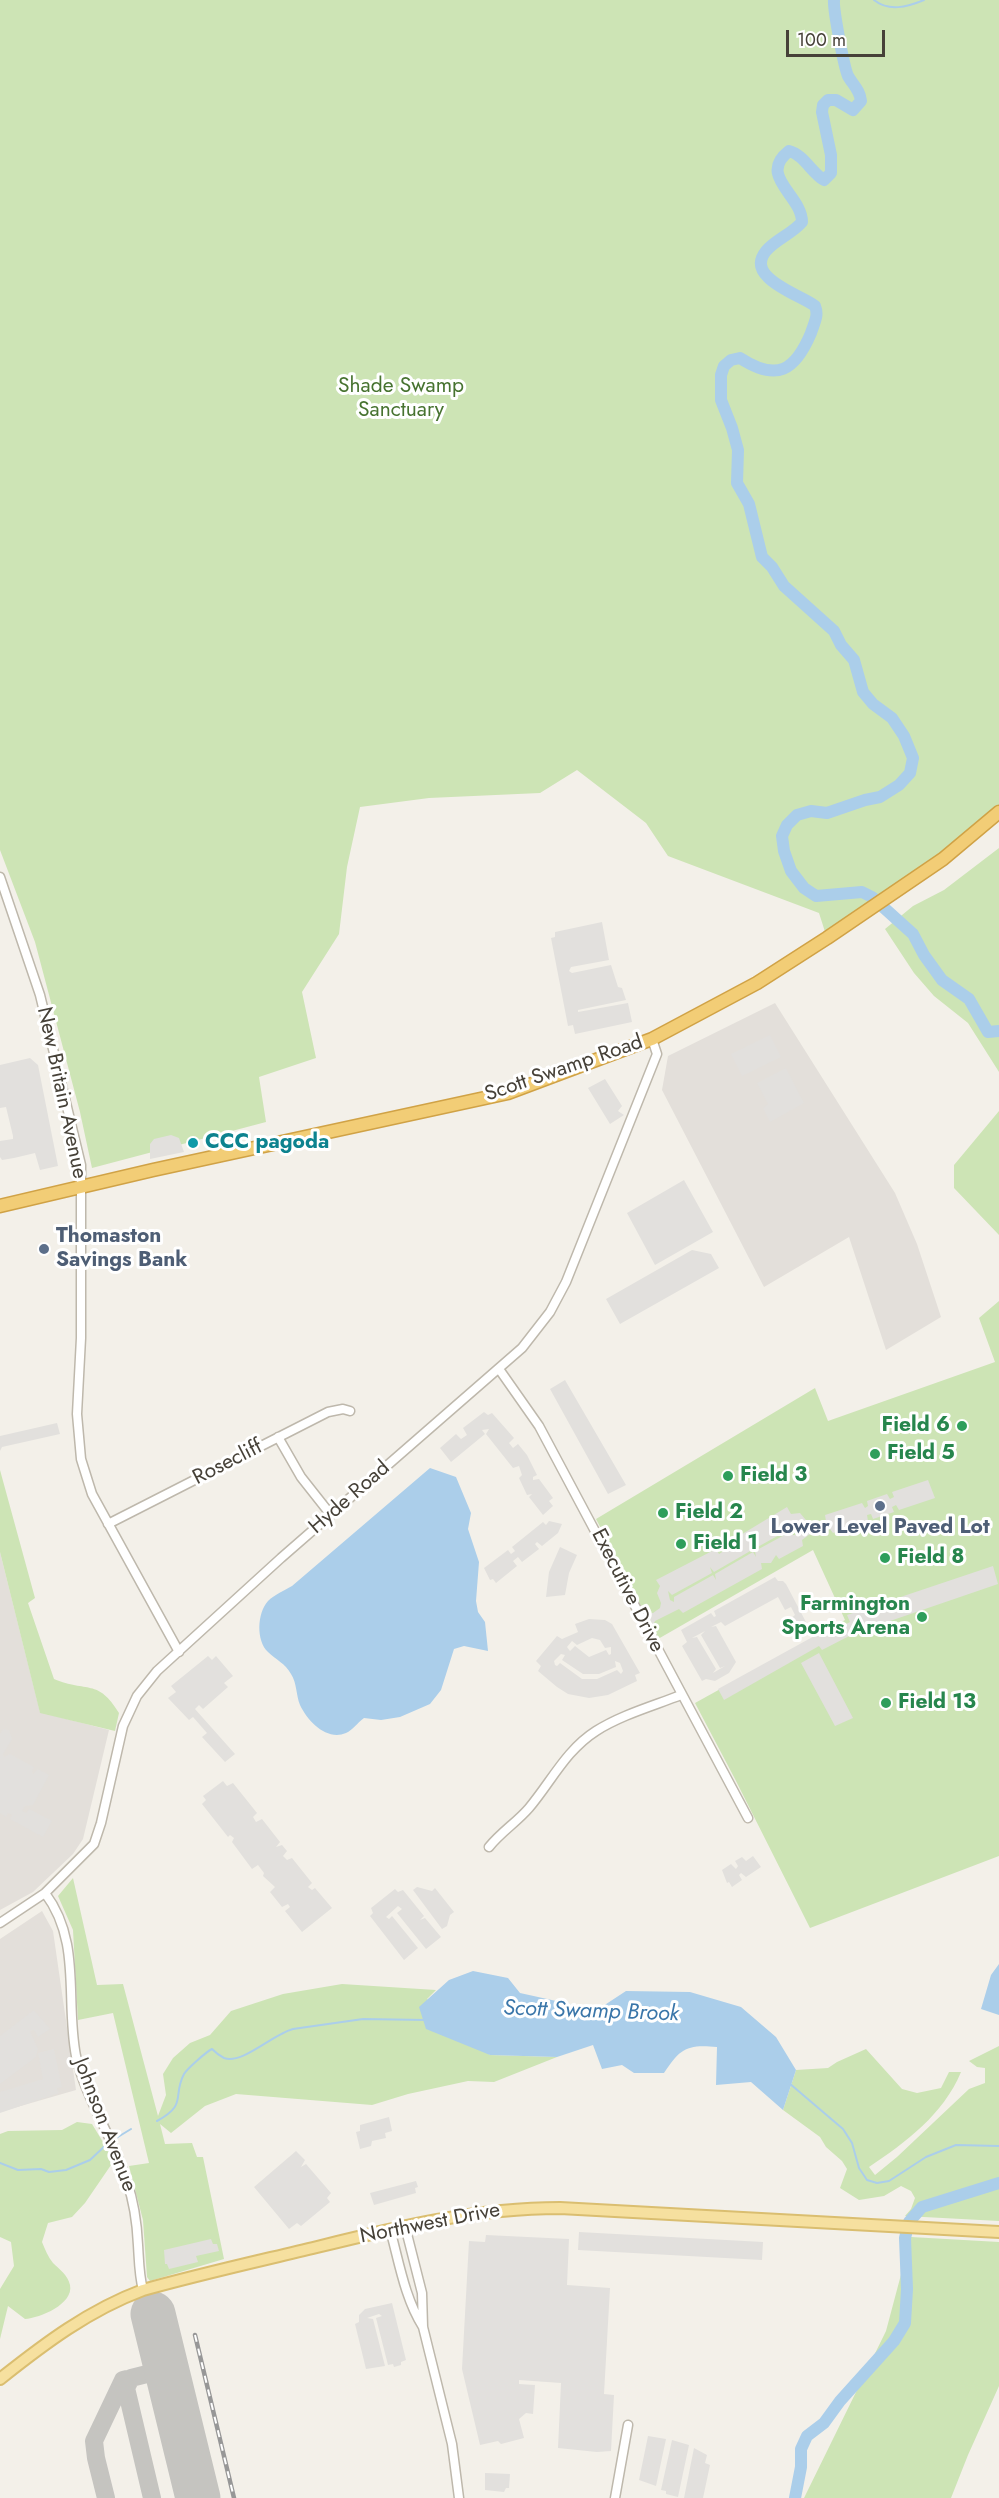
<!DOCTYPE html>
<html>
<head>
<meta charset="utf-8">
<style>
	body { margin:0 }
	#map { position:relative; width:999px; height:2498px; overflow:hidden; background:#f3f0e9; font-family:Jost,sans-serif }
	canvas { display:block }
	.scale { position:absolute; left:786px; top:30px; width:99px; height:27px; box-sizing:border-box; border:3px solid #464138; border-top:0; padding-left:8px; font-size:18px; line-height:21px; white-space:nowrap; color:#464138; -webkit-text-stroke:4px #fff; paint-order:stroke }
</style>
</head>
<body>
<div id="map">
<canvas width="999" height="2498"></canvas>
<div class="scale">100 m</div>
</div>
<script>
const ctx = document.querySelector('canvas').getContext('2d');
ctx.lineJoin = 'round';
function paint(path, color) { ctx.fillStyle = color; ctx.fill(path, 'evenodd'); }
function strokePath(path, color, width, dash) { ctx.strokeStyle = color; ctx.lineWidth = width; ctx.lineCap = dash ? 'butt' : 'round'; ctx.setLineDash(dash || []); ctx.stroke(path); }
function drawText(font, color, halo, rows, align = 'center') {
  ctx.font = font + ' Jost,sans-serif'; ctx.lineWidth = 6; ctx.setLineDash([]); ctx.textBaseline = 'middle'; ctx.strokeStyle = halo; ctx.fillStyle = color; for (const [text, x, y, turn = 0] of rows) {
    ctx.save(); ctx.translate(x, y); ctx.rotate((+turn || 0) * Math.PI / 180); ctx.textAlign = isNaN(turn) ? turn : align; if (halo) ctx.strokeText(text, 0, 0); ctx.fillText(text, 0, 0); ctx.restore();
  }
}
paint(new Path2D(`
	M775,1003L895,1193L917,1244L941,1317L886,1350L849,1237L764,1287L662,1090L668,1056Z
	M0,1552L40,1712L109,1730L83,1839L73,1854L33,1892L0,1910Z
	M42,1911L53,1931L76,2090L0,2112V1939Z`), '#e3dfda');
paint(new Path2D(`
	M0,0H999V812L827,938L819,913L668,856L646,823L577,770L540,793L429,798L360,807L347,867L339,934L302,992L316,1058L259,1077L266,1122L92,1168L80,1112L35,942L0,850Z
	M999,848V1072L968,1023L934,996L914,973L885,929L913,906L944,890Z
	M999,1111V1235L954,1188V1165Z
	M999,1301V1856L810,1928L735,1779L695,1703L845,1620L813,1550L658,1639L596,1519L815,1388L828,1421L995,1362L979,1318Z
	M0,1470L35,1598L28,1603L54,1679C87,1693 98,1678 119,1713L115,1731L40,1713L0,1552Z
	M73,1878L97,1985L123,1984L158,2116L166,2095L163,2074L173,2058L190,2043L210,2035L231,2011L283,1994L342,1984L436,1990L427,1999L490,2055L557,2057L494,2082L468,2081L408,2094L372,2105L236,2094L205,2106L171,2133L160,2124L165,2144L192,2143L197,2157H203L224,2259L150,2281L147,2277L143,2220L129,2166L149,2163L113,2013L78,2020L73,1930L58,1896Z
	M999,2046V2221L905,2216L911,2209L915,2198L911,2191L901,2186L884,2196L859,2200L840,2188L847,2169L842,2161L826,2147L820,2137L783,2110L796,2070L828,2068L837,2062L866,2049L902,2089L917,2093L941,2088L949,2072H961C943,2115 906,2142 869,2167L875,2175L897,2157L969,2089L985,2083V2068L977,2067L969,2061Z
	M77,2122L92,2124L109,2152L111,2165L85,2203L72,2217L48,2223L42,2242C45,2249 48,2257 53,2263C59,2269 68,2275 70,2285C74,2304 40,2318 25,2319L8,2306L0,2339V2289L14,2266L11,2242L0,2237V2134L8,2131L62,2130Z
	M911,2237L999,2242V2386L968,2455L951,2498H804L886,2331Z`), '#cde4b5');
paint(new Path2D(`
	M602,922L609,960L571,967L569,971L572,973L611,965L618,987L622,988L626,1000L578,1010V1012L628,1003L632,1022L575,1034L573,1025L568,1026L551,938L555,937V932Z
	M770,1035L781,1057L742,1076L731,1054Z
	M30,1058L38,1065L58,1166L40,1170L35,1153L14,1158L2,1160L0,1157V1141L13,1139V1136L6,1107L0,1108V1065Z
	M786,1068L804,1103L770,1122L763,1108L768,1104L757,1083Z
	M605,1079L622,1106L618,1111L624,1115L610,1124L588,1088Z
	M171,1135L179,1138L184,1152L150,1159V1144L154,1139Z
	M684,1180L713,1232L655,1265L627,1213Z
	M692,1250L711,1254L719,1268L620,1324L606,1299Z
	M565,1380L626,1485L608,1494L550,1389Z
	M484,1412L488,1415L492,1413L514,1438L509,1443L513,1448L518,1444L527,1455L537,1475L533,1477V1480L539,1479L553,1498L549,1501L553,1506L543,1515L529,1497L532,1494L527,1495L519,1478L522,1475L519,1466L513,1468L486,1434L489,1429L482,1430L485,1434L451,1462L440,1448L456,1434L461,1439L467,1435L463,1428Z
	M57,1423L60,1434L2,1447L0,1451V1436Z
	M928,1480L935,1498L899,1510L896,1505L892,1507L894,1512L873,1519L871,1514L867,1515L868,1521L833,1533L829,1528L810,1534L802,1540L803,1546L779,1559L776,1555L771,1563H761L762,1569L683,1613L679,1609L655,1621L653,1625L646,1613H653L660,1608L661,1603L657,1593L660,1586L656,1580L716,1549L719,1554L732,1546L729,1542L787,1507L791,1514L800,1513L811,1526L826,1521L825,1515L862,1503L865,1508L868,1506L867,1501L887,1494L890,1499L894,1497L892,1492ZM788,1523L796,1526V1535H793L790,1532L755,1551L756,1557L753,1552L715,1574L716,1580L713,1575L674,1597V1602L670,1600L668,1591L672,1595L712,1573L710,1567L714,1572L752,1550L751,1545L754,1549L790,1529Z
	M549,1521L562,1524L558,1533L542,1546L537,1542L535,1544L539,1549L522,1562L518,1557L513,1561L517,1566L496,1583L493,1579L490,1580L484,1568L508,1550L511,1554L515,1551L512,1547L543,1522L546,1525Z
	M560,1547L577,1555L569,1573L565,1595L546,1597L549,1572Z
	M993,1566L998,1584L855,1633L822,1650L819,1646L724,1700L718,1689L838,1623L841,1627L850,1622L847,1615Z
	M775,1577L778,1581H783L786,1584L807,1624L796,1629L790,1619L795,1615L791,1607L785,1610L778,1597L725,1626L721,1622L711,1627L716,1626L736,1662L729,1673L715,1681L706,1679L702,1681L682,1646L687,1642L681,1630L711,1613L714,1617L716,1616L714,1611ZM705,1631L701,1635L720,1668L725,1666L713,1673L716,1669L697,1637L692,1638Z
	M589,1619L605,1620L612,1624L640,1673L635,1675L637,1681L608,1695L589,1698L568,1694L557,1687L538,1671L541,1666L536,1661L557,1636L562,1639L578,1632L575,1624ZM592,1638L600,1640L605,1648L611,1647V1654L609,1655L606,1650L589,1657L575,1646L570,1651L567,1647L572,1641L577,1645ZM561,1654L565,1655L562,1660L583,1674H599L616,1667L615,1661L620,1663L623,1671L621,1674L617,1670L597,1679H582L560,1663L557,1666L555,1665L554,1661Z
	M819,1653L853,1718L835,1726L801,1663Z
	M208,1656L212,1660L216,1656L233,1676L224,1683L228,1687L203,1709L199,1705L195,1709L235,1754L225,1762L202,1737L207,1733L193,1717L189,1720L168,1698L176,1692L171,1686Z
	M3,1729L9,1730L12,1739L3,1754L4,1757L10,1754L34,1767L32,1771L33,1774L38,1769L49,1775L33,1805L25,1806L22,1811L26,1813L29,1809L52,1821L43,1837L10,1819L12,1815L8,1813L6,1817L0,1813V1734Z
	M223,1781L227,1786L233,1783L257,1813L253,1817L256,1822L262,1819L280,1842L276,1847L282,1845L287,1851L283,1856L287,1860L292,1858L312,1883L308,1887L312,1890L315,1888L332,1908L302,1932L285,1911L290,1907L288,1904L282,1907L270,1892L275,1887L263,1876L264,1873L258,1865L252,1869L232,1842L234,1838L230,1835L228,1837L202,1804L206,1800L203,1796Z
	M753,1856L761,1867L746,1877L741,1873L739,1875L742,1880L732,1887L729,1882L727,1883L722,1870L731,1864L736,1869L738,1866L735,1861L742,1857L746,1861Z
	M417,1887L432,1891L435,1888L454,1912L450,1915L447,1926L442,1929L413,1890Z
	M395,1889L398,1892L403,1890L424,1916L420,1920L425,1918L441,1937L426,1949L397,1913L402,1909L398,1906L386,1917L389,1919L392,1916L418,1948L404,1960L370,1916L373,1913L371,1908Z
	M34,2010L50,2029L38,2037L34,2030L30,2031L38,2049L36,2057L0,2084V2036Z
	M54,2049L62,2087L57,2088L59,2093L0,2113V2092L43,2079L38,2053Z
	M389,2117L392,2131L385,2133L386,2138L372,2141L371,2146L360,2149L356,2132L360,2131V2125Z
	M296,2151L305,2160L301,2167L306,2164L331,2193L327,2198L330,2202L301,2226L297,2223L289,2229L254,2187Z
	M416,2181L418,2187L415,2188L416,2193L374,2205L370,2193Z
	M579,2232L763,2242L762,2260L578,2250Z
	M486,2235L569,2239L567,2285L610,2288L604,2394L614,2395L611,2451L597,2452L558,2448L561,2383L519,2380V2384L535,2385L533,2414L526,2413L519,2419L524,2438L501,2444L498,2441L480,2445L462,2369L469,2241L485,2242Z
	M211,2239L213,2244H217L219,2251L196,2256L198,2262L169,2269L167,2264H165L164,2250Z
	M392,2303L406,2360L401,2362V2365L394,2367L393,2364L388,2365L376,2318L382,2316L379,2314L367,2318L373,2319L385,2366L366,2369L355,2324L359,2322V2315L365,2309Z
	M648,2436L666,2439L656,2486L639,2480Z
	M672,2440L689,2445L678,2497L666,2494V2491L661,2490Z
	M694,2448L707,2455L705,2463L710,2465L703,2498H684Z
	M485,2473L510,2474L509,2488H506L504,2492L485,2490Z`), '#e2e0dd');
paint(new Path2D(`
	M430,1468L456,1477L471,1513L468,1529L479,1562L476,1601L478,1612L485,1622L488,1651L464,1646L454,1649L441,1690L430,1704L400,1717L381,1720L364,1718C357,1723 353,1730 346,1733C327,1741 308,1722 300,1705C296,1695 297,1683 291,1674C285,1663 276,1660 268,1652C256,1641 257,1613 268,1601C274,1595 285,1590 292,1586Z
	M999,1964V2015L981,2009L991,1975Z
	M473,1971L508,1978L520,1993L597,2010L626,1991L690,1992L741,2007L776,2037L796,2070L783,2110L751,2082L716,2085L717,2047C686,2044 680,2049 664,2073H634L622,2065L602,2069L593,2045L557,2057L490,2055L426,2029L419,2007L449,1980Z`), '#abceea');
strokePath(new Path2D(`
	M874,0C889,12 907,7 924,0
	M789,2083L843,2129L852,2143L859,2168L867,2180L877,2183L889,2181L926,2157L956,2145L999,2146
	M157,2121C188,2104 172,2097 184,2074C187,2069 206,2052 212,2049C215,2052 220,2056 224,2058C242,2065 273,2034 293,2029L363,2019L426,2020
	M113,2140L131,2129
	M0,2163L18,2170L41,2169L49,2172L66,2170L90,2160L108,2143`), '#abceea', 2);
strokePath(new Path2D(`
	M834,0C833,9 844,67 848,76C853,85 860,90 861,101L853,110L836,100H828L823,105L822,112L831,155V173L824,180C811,172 804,155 789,151C757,176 802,195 802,222C792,234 776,239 766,251C744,278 801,295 815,306C819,316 814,323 811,333C795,371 777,382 740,358L731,360L724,366L721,375V400L732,428L738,450L737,483L749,504L762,557L772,567L784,586L834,631L841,645L854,660L863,692L873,704L892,718L904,736L913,758L910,773L899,785L880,797L865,800L827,813L811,811L797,815L787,825L782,836L784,851L791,871L804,888L816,896L862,892L872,897L913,934L924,955L942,980L969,999L988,1032L999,1031
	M795,2498L801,2467V2449L807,2436L824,2423L840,2401L894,2341L905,2323L907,2289L905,2238L909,2222L922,2207L999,2183`), '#abceea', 12);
strokePath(new Path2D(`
	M106,2498L96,2458L94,2441L123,2380L127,2379
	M152,2498L126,2388L131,2378L167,2369`), '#c5c4c0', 18);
strokePath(new Path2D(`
	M153,2314L198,2498`), '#c5c4c0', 45);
const minor = new Path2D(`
	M0,877L40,995L81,1165V1338L77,1414L81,1459L92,1494L179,1652
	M499,1369L539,1426L748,1818
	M278,1437L301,1477L331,1515
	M108,1524L328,1412L343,1409L350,1411
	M489,1847C501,1832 517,1822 529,1808C551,1782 566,1750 596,1731C621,1715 653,1706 681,1695
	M45,1893C82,1942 65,2000 76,2056C86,2100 114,2139 127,2182C134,2202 137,2224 138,2245C139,2260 139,2275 143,2290
	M0,1923L45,1893L94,1844L101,1823L123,1726L137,1696L157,1671L281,1558L522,1348L550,1312L566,1282L657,1054L652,1039
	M405,2226L422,2293L423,2327L452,2444L459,2498
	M390,2229C399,2262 405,2299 423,2327
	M615,2498L628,2425`);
const major = new Path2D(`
	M0,2379C44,2344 89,2310 143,2290C200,2274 259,2261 317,2247C398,2227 476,2208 560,2208L999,2232`);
const highway = new Path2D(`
	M0,1206L153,1170L508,1093L652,1039L757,983L827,938L943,859L999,812`);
strokePath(minor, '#beb8ac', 11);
strokePath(major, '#dabe70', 14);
strokePath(highway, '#d0a246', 15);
strokePath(minor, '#fff', 8);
strokePath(major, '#f6e09f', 10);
strokePath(highway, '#f2cd76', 12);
const rail = new Path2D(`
	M195,2335L234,2498`);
strokePath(rail, '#979797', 4.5);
strokePath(rail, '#fff', 2, [7]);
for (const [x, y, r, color] of [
	[193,1143,6,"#0f9aa8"],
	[44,1249,6,"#5c6f8a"],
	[962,1426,6,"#2e9e5b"],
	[875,1454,6,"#2e9e5b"],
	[728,1476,6,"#2e9e5b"],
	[880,1506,6,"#5c6f8a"],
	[663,1513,6,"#2e9e5b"],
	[681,1544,6,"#2e9e5b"],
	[885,1558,6,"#2e9e5b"],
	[922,1617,6,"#2e9e5b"],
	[886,1703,6,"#2e9e5b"]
]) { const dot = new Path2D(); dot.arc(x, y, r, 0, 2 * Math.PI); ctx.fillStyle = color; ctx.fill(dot); strokePath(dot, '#fff', 2); }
drawText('21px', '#477330', '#fff', [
	["Shade Swamp",401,387],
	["Sanctuary",401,411]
]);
drawText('21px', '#464138', '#fff', [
	["Scott Swamp Road",564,1069,-19],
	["New Britain Avenue",61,1093,78],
	["Rosecliff",228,1463,-27],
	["Hyde Road",350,1498,-41],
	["Executive Drive",627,1591,63],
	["Johnson Avenue",104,2125,69],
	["Northwest Drive",430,2224,-11]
]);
drawText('bold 21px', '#0d838f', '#fff', [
	["CCC pagoda",205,1143]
], 'left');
drawText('bold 21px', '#4e5e75', '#fff', [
	["Thomaston",56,1237],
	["Savings Bank",56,1261],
	["Lower Level Paved Lot",880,1528,"center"]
], 'left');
drawText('bold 21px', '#27864d', '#fff', [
	["Field 6",950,1426,"right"],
	["Field 5",887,1454],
	["Field 3",740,1476],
	["Field 2",675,1513],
	["Field 1",693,1544],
	["Field 8",897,1558],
	["Farmington",910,1605,"right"],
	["Sports Arena",910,1629,"right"],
	["Field 13",898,1703]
], 'left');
drawText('italic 22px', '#3a76a9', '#fff', [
	["Scott Swamp Brook",591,2012,2]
]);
</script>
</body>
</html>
